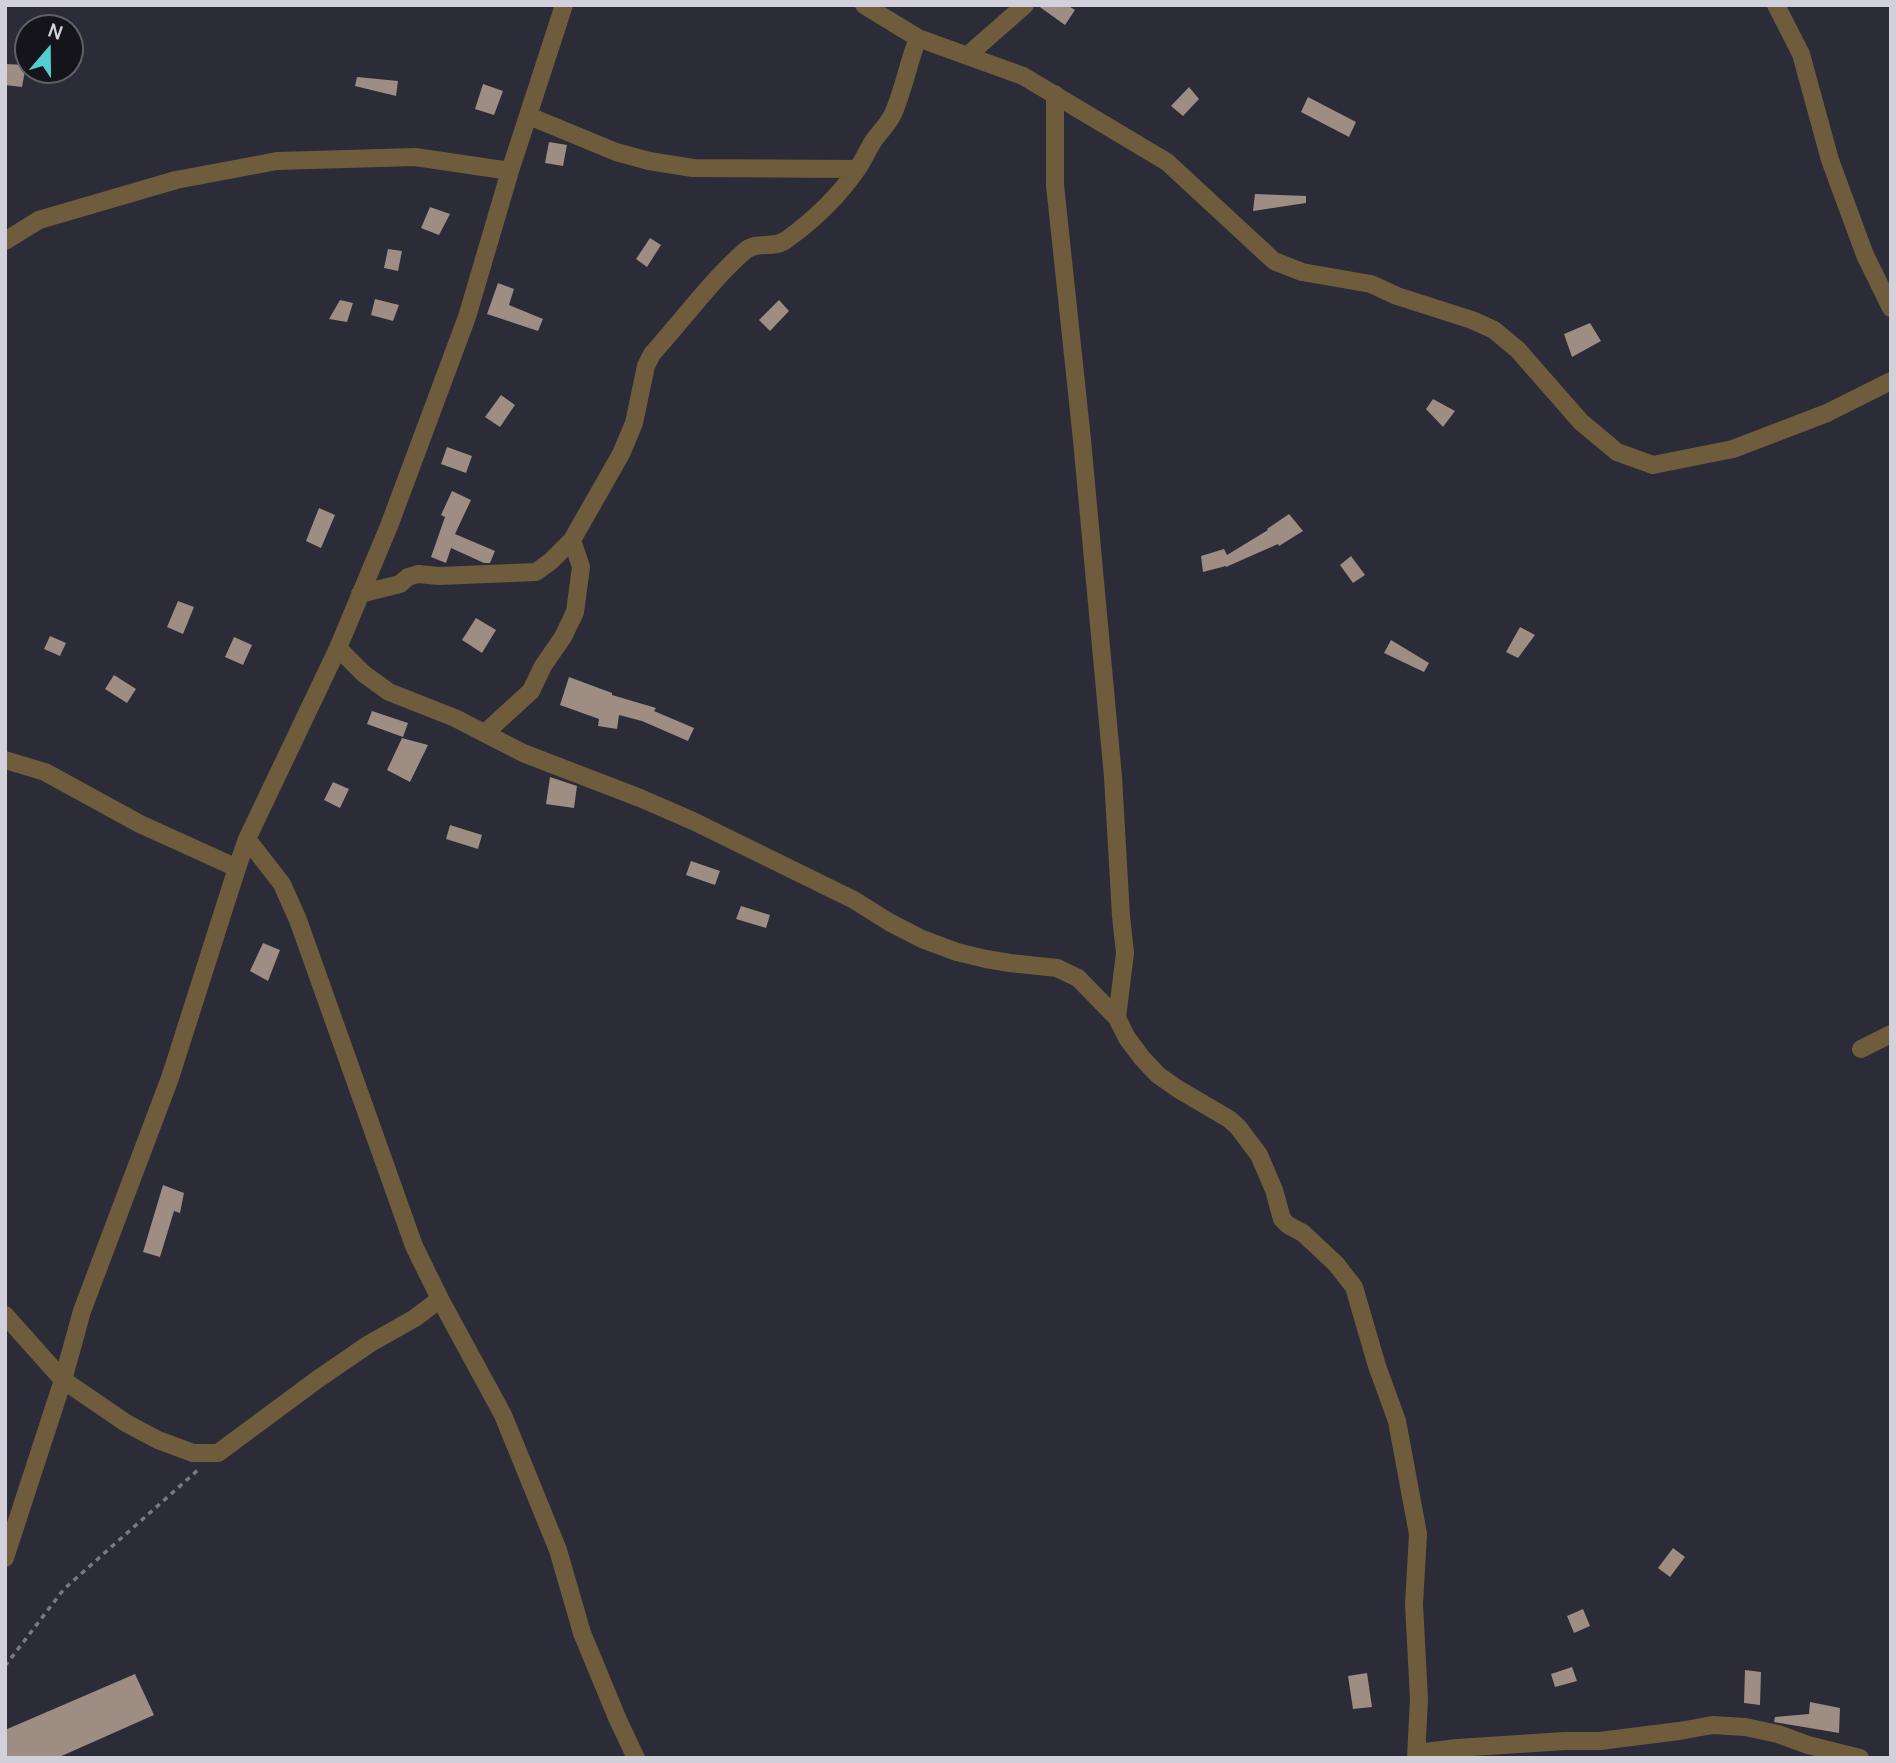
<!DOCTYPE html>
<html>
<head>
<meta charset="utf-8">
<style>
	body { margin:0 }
	#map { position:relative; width:1896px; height:1763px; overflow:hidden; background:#2c2b38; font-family:Manrope,sans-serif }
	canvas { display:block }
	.frame { position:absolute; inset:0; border:7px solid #d2d1db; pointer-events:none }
	.north { position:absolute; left:14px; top:14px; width:70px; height:70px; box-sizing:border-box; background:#14141a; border:2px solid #606067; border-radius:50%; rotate:20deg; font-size:19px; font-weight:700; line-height:28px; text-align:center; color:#d2d1db }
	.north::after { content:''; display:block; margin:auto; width:24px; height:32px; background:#52cdd0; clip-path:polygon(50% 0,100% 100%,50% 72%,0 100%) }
</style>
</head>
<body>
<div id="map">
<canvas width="1896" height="1763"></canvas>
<div class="frame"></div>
<div class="north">N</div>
</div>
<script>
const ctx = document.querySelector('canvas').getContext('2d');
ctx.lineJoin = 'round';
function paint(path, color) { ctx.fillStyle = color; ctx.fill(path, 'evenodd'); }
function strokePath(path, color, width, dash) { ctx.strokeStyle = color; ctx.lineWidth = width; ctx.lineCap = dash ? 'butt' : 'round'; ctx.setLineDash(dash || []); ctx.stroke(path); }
paint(new Path2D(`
	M1037,5H1067L1075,10L1065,25Z
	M5,64L26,65L22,87L5,85Z
	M357,77L398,81L396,96L355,86Z
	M483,84L503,91L494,115L475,109Z
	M1189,87L1199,99L1183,116L1171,106Z
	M1308,97L1356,122L1349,137L1301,112Z
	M549,142L567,145L563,166L545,163Z
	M1255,194L1306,196V203L1253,211Z
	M430,207L450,214L439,235L421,228Z
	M650,238L661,245L647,267L636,259Z
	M388,249L402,251L398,271L384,268Z
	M498,283L514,289L509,305L543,319L538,331L487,314Z
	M375,299L399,305L393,321L371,315Z
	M340,300L353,303L347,322L329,319Z
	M779,300L789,311L770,331L759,320Z
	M1590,323L1601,341L1572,357L1564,334Z
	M501,395L515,405L500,427L485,417Z
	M1433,399L1455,411L1443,427L1426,409Z
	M447,447L472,456L466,473L441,464Z
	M452,491L471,500L455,534L495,551L490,563H484L451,548L446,563L431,557L445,517L441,515Z
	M319,508L335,515L321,548L306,541Z
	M1289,514L1303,531L1279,546L1278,544L1226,567V566L1203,572L1201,556L1224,549L1227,555L1268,530L1267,529Z
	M1351,556L1365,575L1353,583L1340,565Z
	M178,601L194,607L183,634L167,627Z
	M476,618L496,630L482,653L462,640Z
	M1520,627L1535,635L1518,658L1506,652Z
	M50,636L66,643L60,656L44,649Z
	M234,637L252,645L243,665L225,657Z
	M1391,640L1429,663L1424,672L1384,653Z
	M114,675L136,689L127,703L105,689Z
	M569,677L612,693V695L656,708L654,711L694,728L688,741L642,721L619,715L617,729L598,726L599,719L560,705Z
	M372,711L408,723L403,737L367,724Z
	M402,738L428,745L410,782L387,770Z
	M550,777L577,786L574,808L546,804Z
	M333,782L349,789L340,808L324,800Z
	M450,825L482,835L478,849L446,839Z
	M691,861L720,871L715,885L686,875Z
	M741,906L770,915L766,928L736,919Z
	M263,943L280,950L268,981L250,971Z
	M163,1185L184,1193L180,1213L174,1211L160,1257L143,1252Z
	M1673,1548L1685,1557L1670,1577L1658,1568Z
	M1583,1609L1590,1626L1574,1633L1567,1616Z
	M1572,1667L1577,1681L1555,1687L1551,1674Z
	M1745,1670L1761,1672L1760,1705L1744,1703Z
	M1367,1673L1372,1707L1353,1709L1348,1676Z
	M135,1674L154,1715L57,1758H5V1730Z
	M1810,1702L1840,1708L1839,1733L1774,1722L1775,1717L1809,1714Z`), '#9d8d82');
strokePath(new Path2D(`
	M5,1666L64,1589L198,1470`), '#797884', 3.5, [5, 5]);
strokePath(new Path2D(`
	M864,5L918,38L1023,76L1167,162L1274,261L1302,272L1371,284L1397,296L1472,320L1494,330L1518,350L1581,422L1617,452L1653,465L1733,449L1827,413L1891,381
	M1776,5L1801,54L1830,160L1865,255L1891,308
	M968,55L1025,5
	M1055,94V185L1082,440L1113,777L1121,916L1125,953L1117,1018
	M529,116L616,152L649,161L693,168L857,169
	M5,241L39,220L176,180L277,161L415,157L510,171
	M360,594L400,584L408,577L418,574L439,576L536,572L551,561L572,540L621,454L634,423L646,366L652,354C682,321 713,278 746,250C758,241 774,249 786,240C814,220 839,196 858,168C864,159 868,149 874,140C881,131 888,124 893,114C904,89 908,63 918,38
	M338,648L364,674L389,692L455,718L523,753L640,798L693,821L854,900L889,922L922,939L957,952L986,959L1010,963L1057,968L1078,978L1117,1018L1127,1038L1142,1058L1158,1075L1178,1089L1229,1119L1238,1127L1259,1155L1274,1190L1282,1219L1288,1225L1303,1233L1336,1264L1354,1287L1377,1366L1397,1421L1418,1534L1414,1604L1419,1699L1416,1758
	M485,733L531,691L543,666L563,637L575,612L581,567L572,540
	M5,760L45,772L140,824L237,868
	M247,839L282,884L298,920L414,1246L440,1299L503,1415L558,1550L582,1633L618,1720L636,1758
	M1861,1049L1891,1034
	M5,1315L63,1380L126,1423L158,1440L193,1453H218L318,1379L369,1344L415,1318L440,1299
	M5,1558L63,1380L82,1311L170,1078L237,868L247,839L338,648L389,526L467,317L510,171L564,5
	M1417,1753L1457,1748L1565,1741H1600L1679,1731L1713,1725L1745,1727L1778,1734L1808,1745L1860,1758`), '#6f5c3d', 18);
</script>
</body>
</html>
